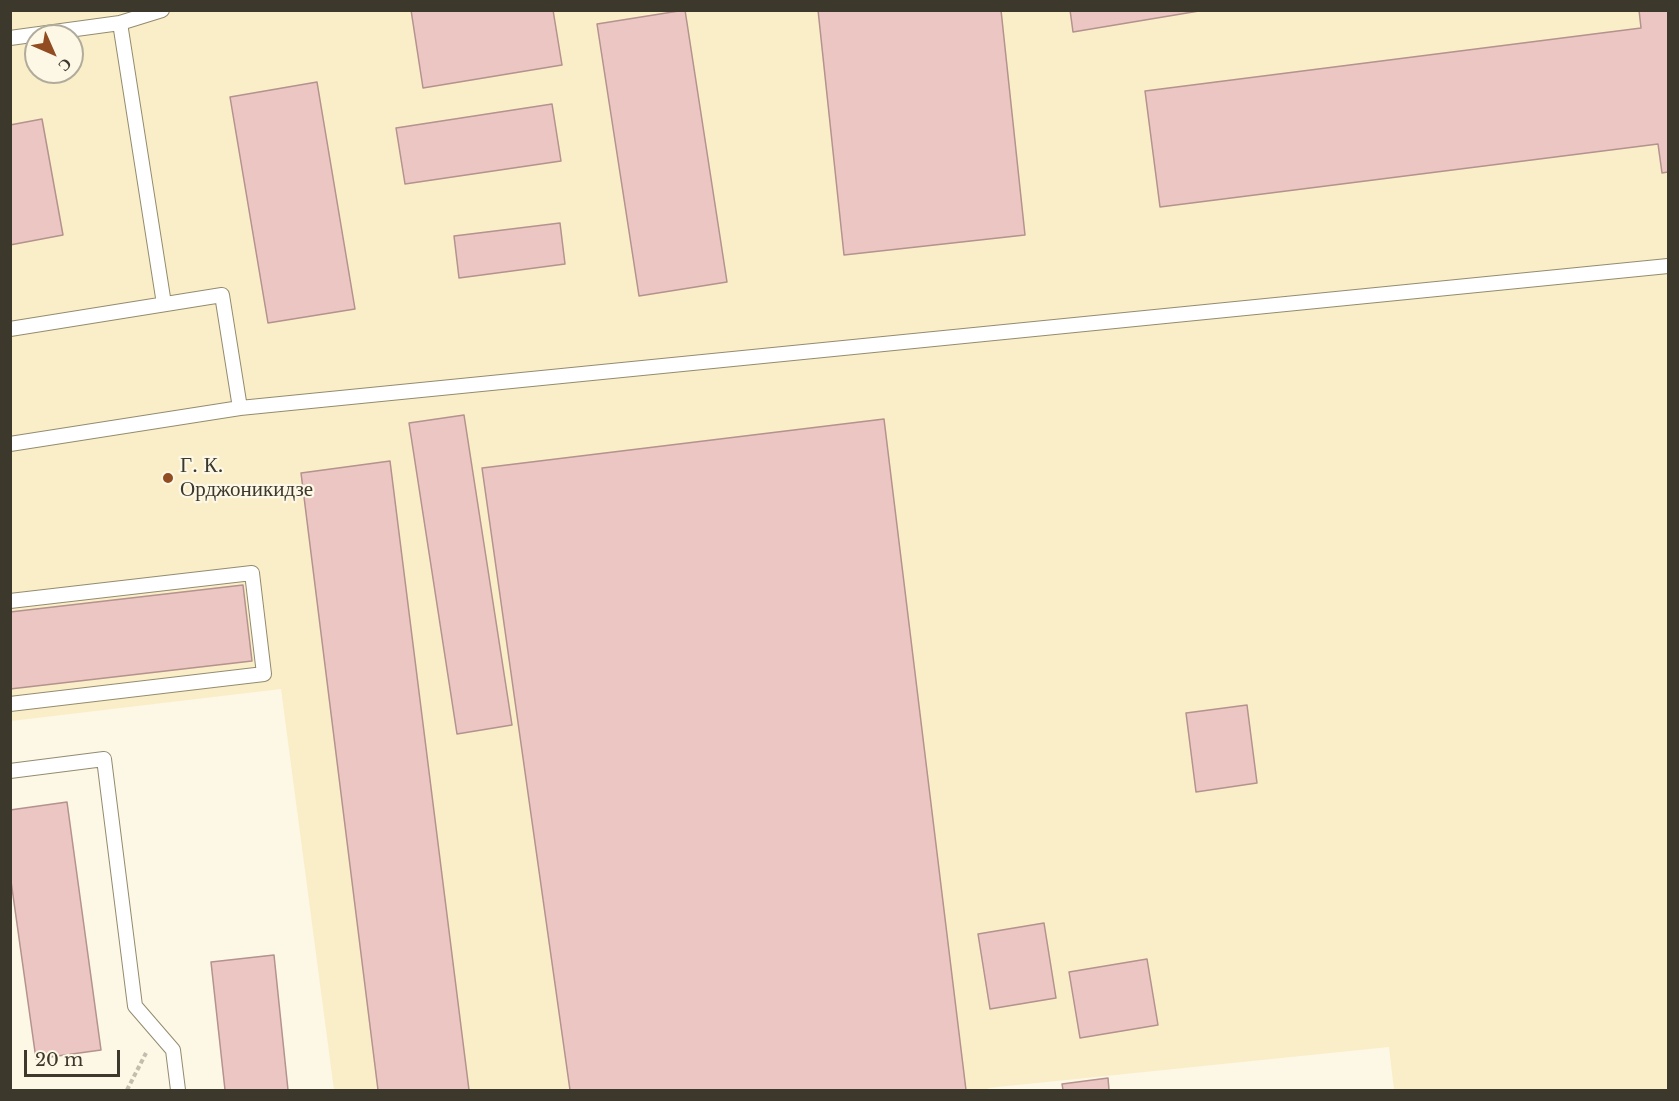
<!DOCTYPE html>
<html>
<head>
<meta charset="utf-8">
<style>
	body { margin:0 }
	#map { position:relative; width:1679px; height:1101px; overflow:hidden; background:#fdf7e5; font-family:"Libre Baskerville",serif }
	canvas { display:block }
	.frame { position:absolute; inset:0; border:12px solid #3c382c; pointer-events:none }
	.north { position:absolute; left:24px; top:24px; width:60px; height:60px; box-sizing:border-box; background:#fdf7e5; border:2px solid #b0ab9b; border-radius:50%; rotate:135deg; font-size:16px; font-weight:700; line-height:24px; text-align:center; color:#3c382c }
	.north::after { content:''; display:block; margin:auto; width:21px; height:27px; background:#914c22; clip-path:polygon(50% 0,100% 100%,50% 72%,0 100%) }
	.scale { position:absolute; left:24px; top:1050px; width:96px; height:27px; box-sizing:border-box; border:3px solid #3c382c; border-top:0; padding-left:8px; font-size:18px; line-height:21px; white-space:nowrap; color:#3c382c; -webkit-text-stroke:4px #fdf7e5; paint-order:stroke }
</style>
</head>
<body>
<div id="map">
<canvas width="1679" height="1101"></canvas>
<div class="frame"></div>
<div class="north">С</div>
<div class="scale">20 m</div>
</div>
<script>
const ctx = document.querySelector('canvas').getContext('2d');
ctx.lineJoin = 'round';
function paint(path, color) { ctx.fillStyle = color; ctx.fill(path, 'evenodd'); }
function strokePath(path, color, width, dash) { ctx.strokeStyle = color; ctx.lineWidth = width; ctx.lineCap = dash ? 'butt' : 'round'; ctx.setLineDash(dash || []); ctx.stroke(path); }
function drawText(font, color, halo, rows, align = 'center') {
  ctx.font = font + ' "Libre Baskerville",serif'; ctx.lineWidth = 4.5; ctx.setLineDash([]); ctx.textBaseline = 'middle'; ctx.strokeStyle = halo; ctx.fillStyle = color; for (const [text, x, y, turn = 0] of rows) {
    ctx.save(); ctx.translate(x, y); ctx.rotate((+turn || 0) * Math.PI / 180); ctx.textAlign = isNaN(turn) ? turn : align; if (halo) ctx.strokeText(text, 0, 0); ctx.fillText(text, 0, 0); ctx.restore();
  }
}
paint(new Path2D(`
	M10,11H1668V1090H1394L1389,1047L988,1088V1090H334L281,689L11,721ZM36,36H72V72H36Z`), '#faeec8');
const building = new Path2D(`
	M411,10H553L562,65L423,88Z
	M685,10L727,282L639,296L597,24Z
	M818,10H1001L1025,235L844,255Z
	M1070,10H1205L1073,32Z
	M1639,10H1668V172L1662,173L1658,144L1160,207L1145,91L1641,28Z
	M317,82L355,309L268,323L230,97Z
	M552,104L561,161L405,184L396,128Z
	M42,119L63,235L10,245V125Z
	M560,223L565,264L459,278L454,236Z
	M464,415L512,725L457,734L409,423Z
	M884,419L966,1090H570L482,468Z
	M390,461L469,1090H378L301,473Z
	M243,585L252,661L10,689V612Z
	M1247,705L1257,783L1196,792L1186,713Z
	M67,802L101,1050L36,1059L10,874V810Z
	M1044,923L1056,998L990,1009L978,934Z
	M274,955L288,1090H225L211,962Z
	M1147,959L1158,1025L1080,1038L1069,972Z
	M1108,1078L1109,1090H1063L1062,1084Z`);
paint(building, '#ebc6c2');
strokePath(building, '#b4928e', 1.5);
const service = new Path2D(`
	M120,23L164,304
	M10,38L120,23L162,10
	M10,329L222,295L240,408L10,444
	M240,408L1668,266
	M10,601L252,573L264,674L10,704
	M10,771L104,759L135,1006L173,1050L178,1090`);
strokePath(service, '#948b6f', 16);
strokePath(new Path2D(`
	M127,1090L146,1053`), '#c3bdad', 4, [4.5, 3]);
strokePath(service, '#fff', 14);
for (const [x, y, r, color] of [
	[168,478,6,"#914c22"]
]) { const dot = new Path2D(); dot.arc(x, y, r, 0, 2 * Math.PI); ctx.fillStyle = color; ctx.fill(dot); strokePath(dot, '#fdf7e5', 2); }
drawText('21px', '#3c382c', '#fdf7e5', [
	["Г. К.",180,466],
	["Орджоникидзе",180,490]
], 'left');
</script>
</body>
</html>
